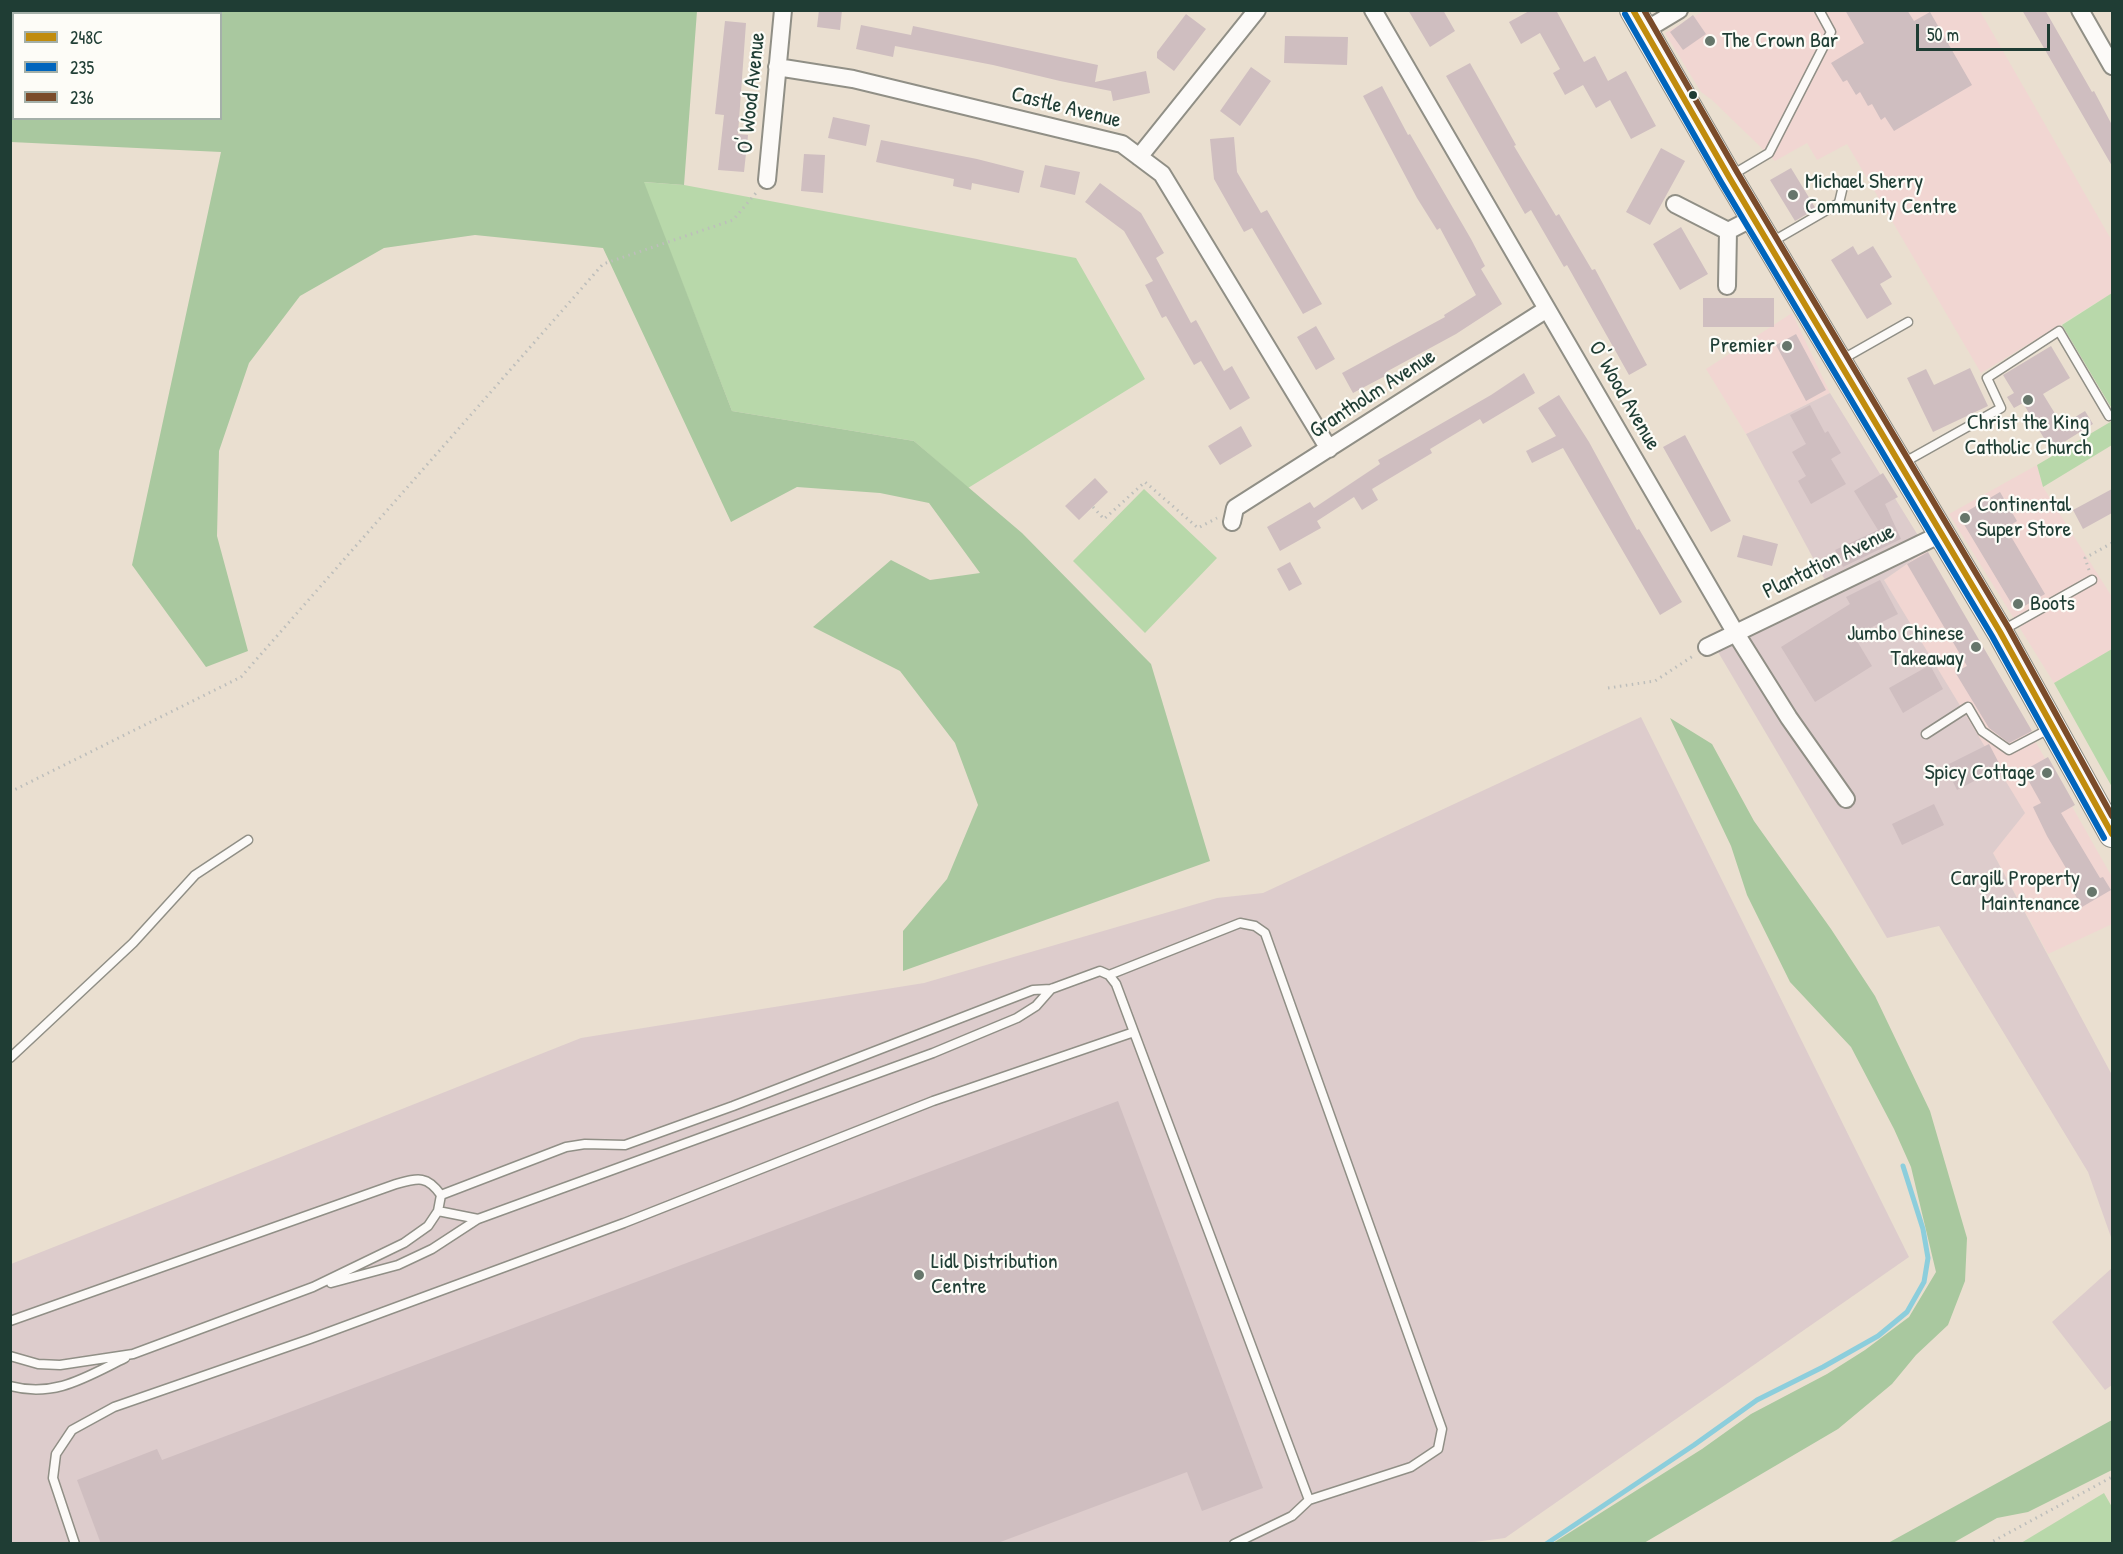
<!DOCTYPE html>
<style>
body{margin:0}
#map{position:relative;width:2123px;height:1554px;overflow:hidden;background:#eadfd0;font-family:"Patrick Hand",sans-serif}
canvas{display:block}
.frame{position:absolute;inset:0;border:12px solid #1f3d34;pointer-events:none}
.legend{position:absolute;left:12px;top:12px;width:210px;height:108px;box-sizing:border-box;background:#fdfcf7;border:2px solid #a4b0a9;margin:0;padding:8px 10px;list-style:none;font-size:18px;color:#1f3d34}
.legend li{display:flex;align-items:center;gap:12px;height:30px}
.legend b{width:30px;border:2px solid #a4b0a9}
.scale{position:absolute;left:1916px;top:24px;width:134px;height:27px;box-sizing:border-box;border:3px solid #1f3d34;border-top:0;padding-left:8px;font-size:18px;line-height:21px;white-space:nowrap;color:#1f3d34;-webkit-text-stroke:4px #fdfcf7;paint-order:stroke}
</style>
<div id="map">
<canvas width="2123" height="1554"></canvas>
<div class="frame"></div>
<ul class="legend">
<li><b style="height:8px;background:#c18c0d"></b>248C</li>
<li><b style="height:8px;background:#0065bd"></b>235</li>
<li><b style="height:8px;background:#7a4b2a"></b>236</li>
</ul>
<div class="scale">50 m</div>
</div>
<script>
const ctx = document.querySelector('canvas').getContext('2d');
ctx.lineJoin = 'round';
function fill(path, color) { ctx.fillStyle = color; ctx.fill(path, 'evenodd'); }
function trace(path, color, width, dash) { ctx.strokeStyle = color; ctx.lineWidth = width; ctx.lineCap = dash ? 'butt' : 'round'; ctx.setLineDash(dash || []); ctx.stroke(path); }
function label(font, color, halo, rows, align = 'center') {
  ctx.font = font + ' "Patrick Hand",sans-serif'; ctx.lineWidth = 4.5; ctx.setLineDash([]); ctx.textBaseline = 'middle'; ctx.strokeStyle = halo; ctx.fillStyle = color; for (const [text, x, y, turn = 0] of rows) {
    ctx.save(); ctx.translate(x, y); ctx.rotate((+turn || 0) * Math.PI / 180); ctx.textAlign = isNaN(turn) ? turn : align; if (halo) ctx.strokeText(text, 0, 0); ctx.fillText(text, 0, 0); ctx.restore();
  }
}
fill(new Path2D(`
 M 1704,11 L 1980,11 L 2112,241 L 2112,293 L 1981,373 L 1847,144 L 1817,160 L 1807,143 L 1775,161 L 1712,100 L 1701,92 L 1665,33 Z
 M 1792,313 L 1830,393 L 1746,434 L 1706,369 Z
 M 2037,465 L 2043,487 L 2112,597 L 2112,649 L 2054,683 L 1949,514 Z
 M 1927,550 L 2112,877 L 2112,924 L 2048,954 L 1993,853 L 1884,580 Z`), '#f1d6d2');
fill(new Path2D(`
 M 1830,393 L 1927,550 L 1884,580 L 2025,813 L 1993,853 L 2112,1075 L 2112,1240 L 2088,1172 L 1939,926 L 1887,938 L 1708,635 L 1826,582 L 1746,434 Z
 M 1641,717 L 1909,1257 L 1505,1538 L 1459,1544 L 11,1544 L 11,1264 L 581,1038 L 924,983 L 1217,898 L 1263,893 Z
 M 2112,1268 L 2112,1385 L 2105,1390 L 2052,1322 Z`), '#dcc');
fill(new Path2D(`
 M 643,182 L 684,185 L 1076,258 L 1145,379 L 968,488 L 914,441 L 732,411 Z
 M 2112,293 L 2112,409 L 2062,325 Z
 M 2112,421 L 2112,445 L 2043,487 L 2037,465 Z
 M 1144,489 L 1217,558 L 1145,633 L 1073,561 Z
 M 2112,649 L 2112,787 L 2054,683 Z
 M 2104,1493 L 2112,1507 L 2112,1543 L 2021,1543 Z`), '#b8d8aa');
fill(new Path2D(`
 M 11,10 L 697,11 L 684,185 L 644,182 L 732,411 L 914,441 L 1022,533 L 1151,664 L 1210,861 L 903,971 L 903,931 L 947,879 L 978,805 L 955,743 L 900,671 L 813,627 L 891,560 L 930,580 L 980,573 L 929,503 L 880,493 L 797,487 L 731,522 L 603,248 L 475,235 L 384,248 L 300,296 L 249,363 L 219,451 L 217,536 L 248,651 L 206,667 L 132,565 L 221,152 L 11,142 ZM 14,14 L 220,14 L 220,118 L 14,118 Z
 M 1670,718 L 1712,744 L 1754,821 L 1831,929 L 1875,996 L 1930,1111 L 1967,1238 L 1965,1281 L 1948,1325 L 1916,1355 L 1892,1384 L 1838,1429 L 1644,1543 L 1553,1543 L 1702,1449 L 1751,1414 L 1827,1374 L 1865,1350 L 1909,1317 L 1936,1272 L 1911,1167 L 1894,1129 L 1851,1047 L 1790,982 L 1747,895 L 1731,846 Z
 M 2112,1420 L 2112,1470 L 2028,1512 L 1997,1518 L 1953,1543 L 1888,1543 Z`), '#a9c89f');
trace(new Path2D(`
 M 1546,1544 L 1694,1445 L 1757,1400 L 1823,1367 L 1878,1336 L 1907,1312 L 1924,1282 L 1928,1258 L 1923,1229 L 1903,1166`), '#8ccedc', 5);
fill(new Path2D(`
 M 819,10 L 842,10 L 840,30 L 817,27 Z
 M 1408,10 L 1443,10 L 1455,31 L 1430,47 Z
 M 1531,10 L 1556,10 L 1584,62 L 1595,56 L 1608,81 L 1626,71 L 1656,126 L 1631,139 L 1610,100 L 1596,108 L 1583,85 L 1565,95 L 1553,73 L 1560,69 L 1540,33 L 1521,44 L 1509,22 Z
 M 1845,10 L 1907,10 L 1914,21 L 1930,12 L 1972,85 L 1894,131 L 1885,117 L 1881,120 L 1872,104 L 1868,106 L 1860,92 L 1856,95 L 1847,80 L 1843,82 L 1831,63 L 1864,43 Z
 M 2022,10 L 2045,10 L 2092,92 L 2094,91 L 2112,125 L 2112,166 Z
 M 1186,14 L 1206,29 L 1174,71 L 1157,58 L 1157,52 Z
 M 1693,15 L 1706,34 L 1683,50 L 1670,32 Z
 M 725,21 L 746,23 L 738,134 L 748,135 L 744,172 L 718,170 L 724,115 L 715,114 Z
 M 861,25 L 911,35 L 913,26 L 1098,65 L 1095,82 L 1146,71 L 1150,93 L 1113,101 L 1111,91 L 1060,81 L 993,65 L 895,46 L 893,57 L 856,49 Z
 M 1285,36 L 1348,37 L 1347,65 L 1284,63 Z
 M 1470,63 L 1516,145 L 1514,146 L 1556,216 L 1559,214 L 1592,270 L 1595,269 L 1647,365 L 1629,375 L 1567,265 L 1564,267 L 1531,210 L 1525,214 L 1446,76 Z
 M 1251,67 L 1271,81 L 1240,126 L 1220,111 Z
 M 1382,86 L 1408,135 L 1410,134 L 1471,239 L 1485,266 L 1481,269 L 1502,304 L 1456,334 L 1386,372 L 1387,375 L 1353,393 L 1342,373 L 1445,317 L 1444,315 L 1476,295 L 1440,228 L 1437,230 L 1417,198 L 1363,96 Z
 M 833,117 L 870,125 L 866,146 L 828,138 Z
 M 1234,137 L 1237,172 L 1261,213 L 1267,210 L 1322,304 L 1303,314 L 1252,228 L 1244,232 L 1214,179 L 1210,139 Z
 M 881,140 L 977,159 L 1024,171 L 1019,193 L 972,183 L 971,190 L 953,186 L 954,179 L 876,162 Z
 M 1661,148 L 1685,161 L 1650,225 L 1626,212 Z
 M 804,154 L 825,155 L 823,193 L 801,191 Z
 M 1045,165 L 1080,172 L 1075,195 L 1040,187 Z
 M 1791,168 L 1816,209 L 1795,221 L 1770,180 Z
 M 1100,183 L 1141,213 L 1164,253 L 1156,258 L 1191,323 L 1196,320 L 1224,371 L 1232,366 L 1250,398 L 1230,410 L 1201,361 L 1194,365 L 1166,316 L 1162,318 L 1145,285 L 1153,281 L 1124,231 L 1085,202 Z
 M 1681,227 L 1708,274 L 1680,290 L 1653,244 Z
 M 1853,246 L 1858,255 L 1873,246 L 1892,277 L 1880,284 L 1892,304 L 1867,319 L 1831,260 Z
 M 1703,298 L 1774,298 L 1774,327 L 1703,327 Z
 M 1316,326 L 1335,359 L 1316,370 L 1297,337 Z
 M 1796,334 L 1826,390 L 1806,401 L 1776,345 Z
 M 2051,346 L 2070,378 L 2043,394 L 2062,425 L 2085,411 L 2093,424 L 2051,450 L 2023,403 L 2014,408 L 2007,397 L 2014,393 L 2003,375 Z
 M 1970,368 L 1988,406 L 1933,432 L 1907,378 L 1926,369 L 1934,385 Z
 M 1524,373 L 1535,393 L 1483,424 L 1480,419 L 1430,449 L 1432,453 L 1372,489 L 1378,500 L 1362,510 L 1354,497 L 1317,521 L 1321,528 L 1280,551 L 1267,527 L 1310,502 L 1314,508 L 1380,464 L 1378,460 L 1491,395 Z
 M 1559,395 L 1589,442 L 1637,530 L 1639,529 L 1682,602 L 1660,615 L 1563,448 L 1532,463 L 1526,451 L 1556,436 L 1538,408 Z
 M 1810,405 L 1825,433 L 1828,431 L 1841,453 L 1831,459 L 1846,484 L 1811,504 L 1798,481 L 1806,476 L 1792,452 L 1806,444 L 1790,415 Z
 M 1241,426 L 1252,446 L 1220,465 L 1208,446 Z
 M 1685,435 L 1731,521 L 1711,532 L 1663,447 Z
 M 1883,473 L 1898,497 L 1885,504 L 1901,539 L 1843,567 L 1835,550 L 1878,530 L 1854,491 Z
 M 1095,478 L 1108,492 L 1079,520 L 1065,506 Z
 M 2112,489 L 2112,513 L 2083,529 L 2073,510 Z
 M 2000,492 L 2017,521 L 2006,528 L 2045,594 L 2016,611 L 1959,516 Z
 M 1743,535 L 1778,544 L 1772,566 L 1737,557 Z
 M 1928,552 L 2032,731 L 2009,743 L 1989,728 L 1955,672 L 1967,666 L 1907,564 Z
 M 1290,562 L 1302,584 L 1289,591 L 1277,569 Z
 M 1880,580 L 1898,614 L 1854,636 L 1872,666 L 1815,702 L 1781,647 L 1850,604 L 1846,597 Z
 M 1930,665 L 1943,689 L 1903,713 L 1889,688 Z
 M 1989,744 L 2001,767 L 1957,790 L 1945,766 Z
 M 2048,757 L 2075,805 L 2061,813 L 2100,878 L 2103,877 L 2111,890 L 2082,907 L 2074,893 L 2079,890 L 2047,836 L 2033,807 L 2041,803 L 2023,771 Z
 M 1934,804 L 1944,825 L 1902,845 L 1892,824 Z
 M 1118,1101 L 1263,1488 L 1202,1511 L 1187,1472 L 995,1544 L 101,1544 L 77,1480 L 157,1449 L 162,1460 Z`), '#cfbec0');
const service = new Path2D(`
 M 1732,175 L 1769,153 L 1831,32 L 1819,10
 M 1770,243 L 1839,203 L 1844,182
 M 1841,360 L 1908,322
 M 1903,463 L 2001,408 L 1987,378 L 2059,331 L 2109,416
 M 2003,630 L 2092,580
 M 1926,734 L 1968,707 L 1982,731 L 2009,750 L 2051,728
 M 1109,975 L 1240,923 L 1255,926 L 1265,933 L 1442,1429 L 1438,1449 L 1411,1467 L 1309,1500 L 1292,1516 L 1234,1544
 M 10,1058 L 133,943 L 195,875 L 248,840
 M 441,1195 L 566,1147 L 585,1144 L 625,1145 L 733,1106 L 1033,990 L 1051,989 L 1100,971 L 1109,975 L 1116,984 L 1309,1500
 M 438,1211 L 478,1219
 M 331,1283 L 398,1265 L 432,1249 L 478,1219 L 933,1053 L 1017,1018 L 1036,1006 L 1051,989
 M 10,1321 L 396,1184 C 418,1178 427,1175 441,1195 L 438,1211 L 428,1226 L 404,1243 L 313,1287 L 133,1354 L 60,1365 L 38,1364 L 10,1356
 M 10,1386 C 55,1398 86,1377 125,1358
 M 75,1544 L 53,1478 L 56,1454 L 72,1430 L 114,1407 L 310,1339 L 624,1223 L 933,1101 L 1134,1032`);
const minor = new Path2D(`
 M 1373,10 L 1735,632 L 1789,718 L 1846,799
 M 2080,10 L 2112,66
 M 1644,31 L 1679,10
 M 777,67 L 853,79 L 1122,144 L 1162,174 L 1329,449
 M 1139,157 L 1257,10
 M 767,180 L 783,10
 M 1675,204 L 1728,231
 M 1727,286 L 1728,231 L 1753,218
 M 1232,522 L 1235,508 L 1547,309
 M 1707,647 L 1941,534`);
const primary = new Path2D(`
 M 1633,10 L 1729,177 L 2000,632 L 2112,834`);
trace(service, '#908f86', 11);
trace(minor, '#908f86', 20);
trace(primary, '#908f86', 28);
trace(new Path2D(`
 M 1093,507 L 1104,519 L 1145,482 L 1198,528 L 1217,518
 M 2089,570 L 2085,558 L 2112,543
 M 1608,688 L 1655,681 L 1693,656
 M 10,792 L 241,677 L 603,264 L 733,220 L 756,193
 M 1988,1544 L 2112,1477`), '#bdbebb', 3, [1.5, 4.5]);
trace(service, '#fcfaf8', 8);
trace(minor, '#fcfaf8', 16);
trace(primary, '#fcfaf8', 26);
trace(new Path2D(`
 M 1633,10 L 1729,177 L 2000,632 L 2112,834`), '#c18c0d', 6);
trace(new Path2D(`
 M 1625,14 L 1721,182 L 1992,636 L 2104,838`), '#0065bd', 6);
trace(new Path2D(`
 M 1644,10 L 1737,172 L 2008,627 L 2112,816`), '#7a4b2a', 6);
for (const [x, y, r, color] of [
 [1710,41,6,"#66766b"],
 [1693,95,5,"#1f3d34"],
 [1793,195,6,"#66766b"],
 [1787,346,6,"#66766b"],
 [2028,400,6,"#66766b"],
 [1965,518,6,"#66766b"],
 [2018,604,6,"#66766b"],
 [1976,647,6,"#66766b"],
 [2047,773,6,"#66766b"],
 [2092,892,6,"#66766b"],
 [919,1275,6,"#66766b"]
]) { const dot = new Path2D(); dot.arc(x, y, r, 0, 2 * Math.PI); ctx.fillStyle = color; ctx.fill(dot); trace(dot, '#fdfcf7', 2); }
label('22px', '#1f3d34', '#fdfcf7', [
 ["The Crown Bar",1722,41],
 ["Michael Sherry",1805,182],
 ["Community Centre",1805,207],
 ["Premier",1775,346,"right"],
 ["Christ the King",2028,423,"center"],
 ["Catholic Church",2028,448,"center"],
 ["Continental",1977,505],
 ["Super Store",1977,530],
 ["Boots",2030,604],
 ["Jumbo Chinese",1964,634,"right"],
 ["Takeaway",1964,659,"right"],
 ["Spicy Cottage",2035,773,"right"],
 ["Cargill Property",2080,879,"right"],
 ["Maintenance",2080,904,"right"],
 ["Lidl Distribution",931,1262],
 ["Centre",931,1287]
], 'left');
label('22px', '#1f3d34', '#fdfcf7', [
 ["O' Wood Avenue",752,93,-84],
 ["Castle Avenue",1066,108,14],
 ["Grantholm Avenue",1373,394,-33],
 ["O' Wood Avenue",1624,396,60],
 ["Plantation Avenue",1829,562,-26]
]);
</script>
